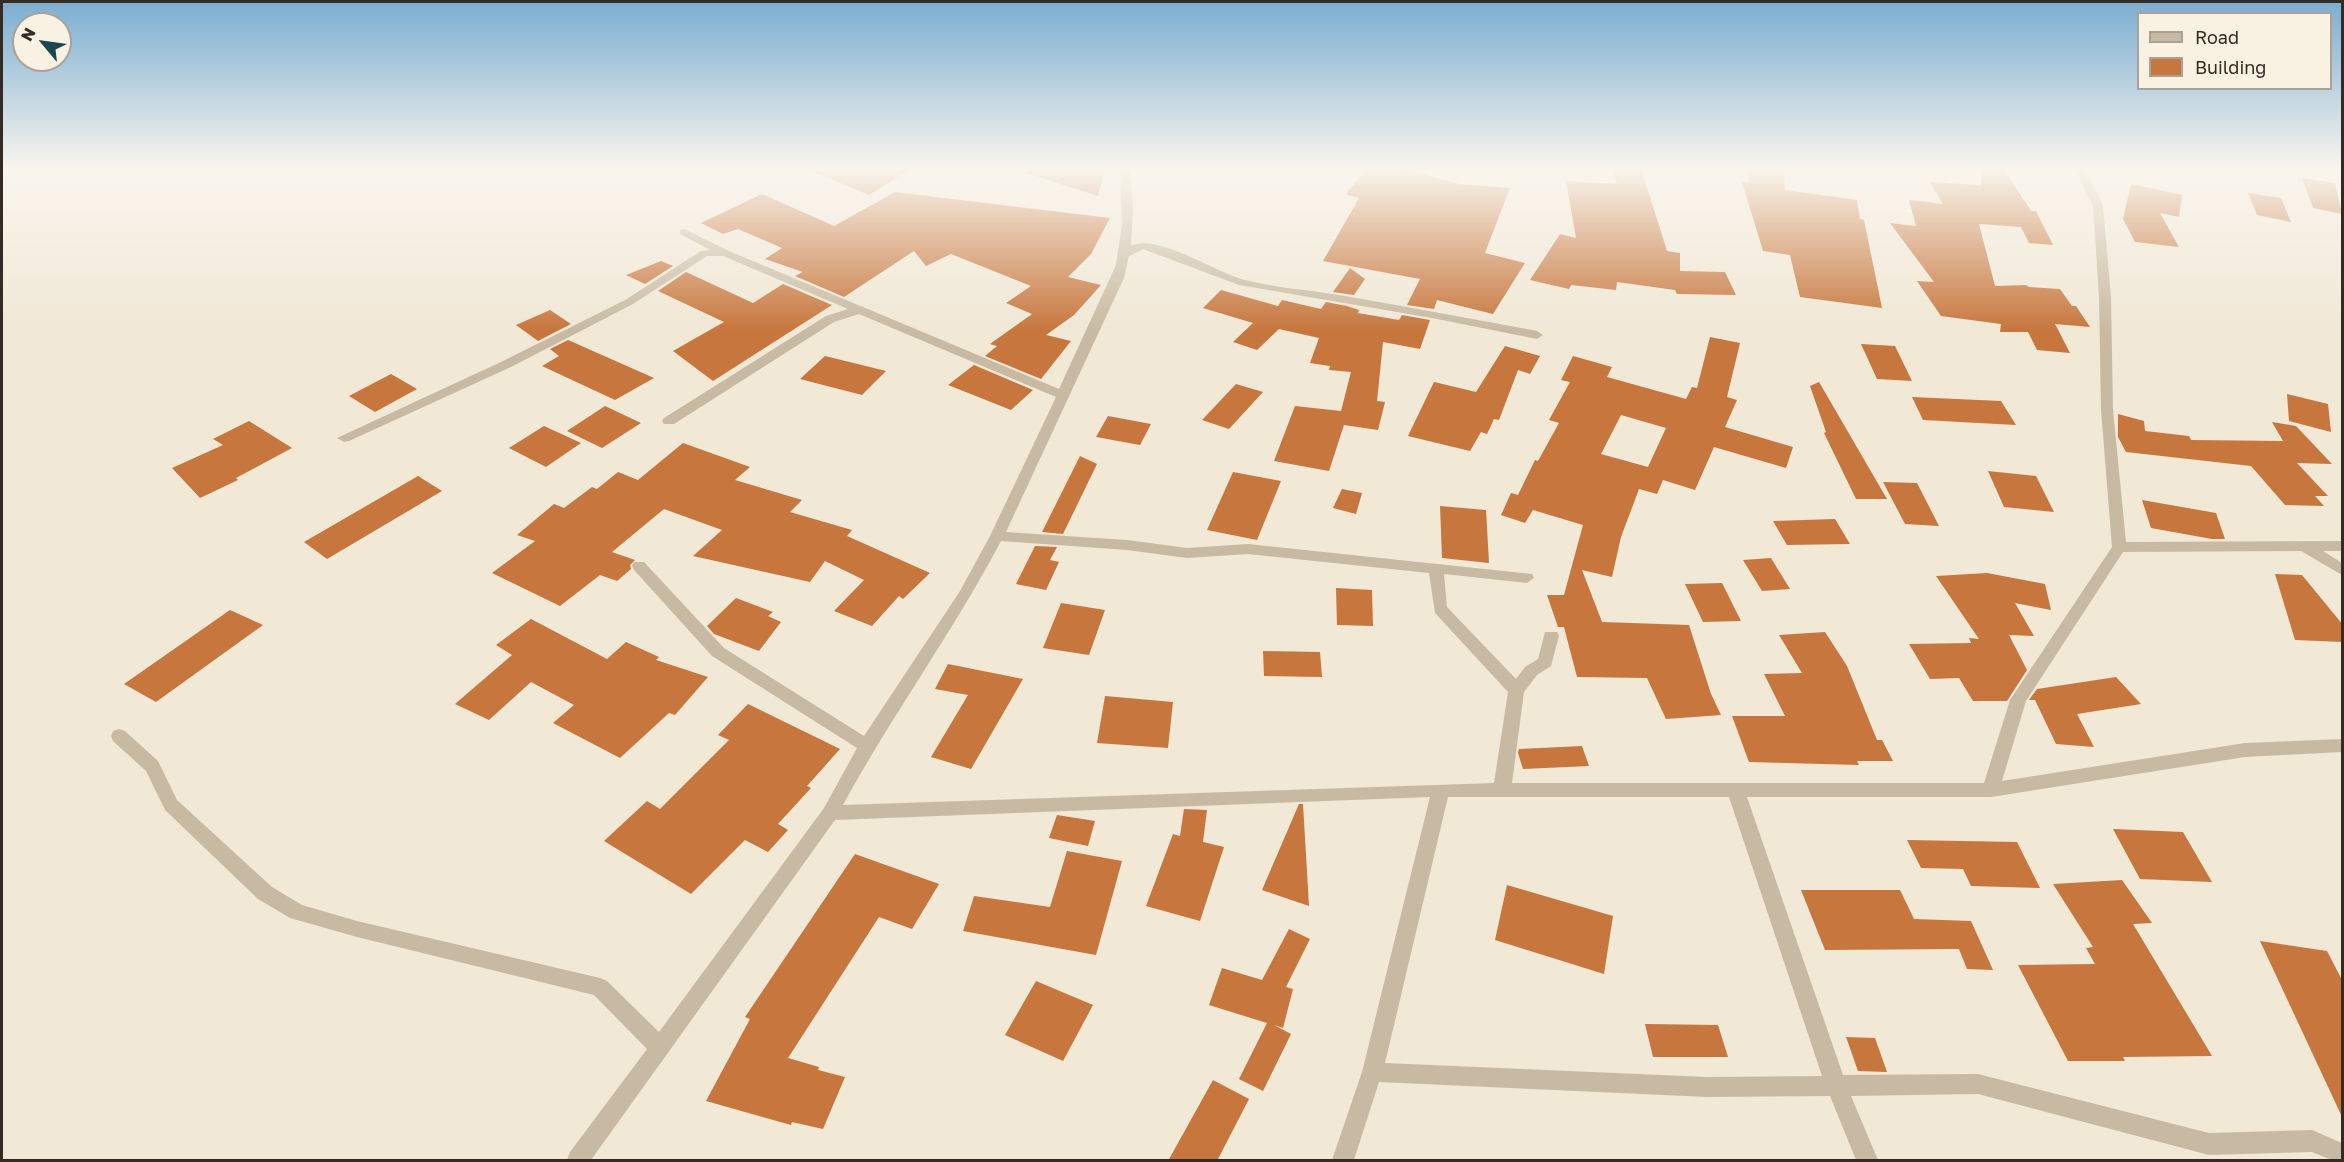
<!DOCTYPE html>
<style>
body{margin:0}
#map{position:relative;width:2344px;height:1162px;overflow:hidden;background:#f1e8d6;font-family:"Golos Text",sans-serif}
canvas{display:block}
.frame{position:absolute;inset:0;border:3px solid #332b24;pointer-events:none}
.legend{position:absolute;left:2137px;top:12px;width:195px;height:78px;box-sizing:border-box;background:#f9f2e2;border:2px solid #aaa296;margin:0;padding:8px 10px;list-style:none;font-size:18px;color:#332b24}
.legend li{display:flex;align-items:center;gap:12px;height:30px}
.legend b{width:30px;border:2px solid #aaa296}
.north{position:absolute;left:12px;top:12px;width:60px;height:60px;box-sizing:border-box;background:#f9f2e2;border:2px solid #aaa296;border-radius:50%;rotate:299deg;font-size:16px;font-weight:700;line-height:24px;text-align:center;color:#332b24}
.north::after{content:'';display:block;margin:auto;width:21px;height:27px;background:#1a4754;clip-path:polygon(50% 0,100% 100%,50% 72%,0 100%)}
</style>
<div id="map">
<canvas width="2344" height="1162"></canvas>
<div class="frame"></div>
<ul class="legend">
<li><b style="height:8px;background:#c8baa2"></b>Road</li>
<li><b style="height:16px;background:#c7763d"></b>Building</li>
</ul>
<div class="north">N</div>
</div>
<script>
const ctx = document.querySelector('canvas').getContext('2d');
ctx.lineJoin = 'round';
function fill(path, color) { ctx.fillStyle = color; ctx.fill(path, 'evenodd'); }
fill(new Path2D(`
 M 804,168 L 912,168 L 869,195 Z
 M 1027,168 L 1105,168 L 1098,196 L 1026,173 Z
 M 1368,168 L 1400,168 L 1459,184 L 1510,188 L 1485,253 L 1525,263 L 1493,314 L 1437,300 L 1434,309 L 1407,305 L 1420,279 L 1323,261 L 1359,198 L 1347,195 L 1348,191 Z
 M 1612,168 L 1641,168 L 1667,251 L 1680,253 L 1680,271 L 1725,272 L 1736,295 L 1677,294 L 1675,290 L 1617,282 L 1616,290 L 1571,285 L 1569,289 L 1530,280 L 1560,234 L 1576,238 L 1566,181 L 1617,184 Z
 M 1748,168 L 1784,168 L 1785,190 L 1857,200 L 1860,219 L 1864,220 L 1882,308 L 1800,297 L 1790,255 L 1763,251 L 1742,182 L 1749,182 Z
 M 1982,168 L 2003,168 L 2031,211 L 2036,211 L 2053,245 L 2029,243 L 2021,227 L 1979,224 L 1995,286 L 2026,285 L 2029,287 L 2060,289 L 2072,306 L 2076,306 L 2090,327 L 2055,324 L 2070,353 L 2037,350 L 2028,332 L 2000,332 L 2001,324 L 1941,316 L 1917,281 L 1934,282 L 1890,223 L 1916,226 L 1909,200 L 1943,204 L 1930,182 L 1981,185 Z
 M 2302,178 L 2335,183 L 2342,214 L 2313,208 Z
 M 2131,184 L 2182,195 L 2179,217 L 2160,213 L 2179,247 L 2135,242 L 2123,219 Z
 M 895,192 L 1110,218 L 1091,254 L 1068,277 L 1101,285 L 1074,315 L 1046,335 L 1071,341 L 1041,379 L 985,356 L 997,346 L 990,344 L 1032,314 L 1006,303 L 1031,286 L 951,254 L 926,266 L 914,251 L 844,297 L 795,276 L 803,272 L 765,259 L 782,248 L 738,229 L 723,234 L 701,223 L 762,194 L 834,226 Z
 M 2248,193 L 2281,198 L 2291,222 L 2257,215 Z
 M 661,261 L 673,266 L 645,284 L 626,275 Z
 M 1350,268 L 1365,279 L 1354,295 L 1333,292 Z
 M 686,272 L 753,303 L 783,284 L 832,305 L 713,381 L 673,351 L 724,322 L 658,291 Z
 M 1221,290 L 1278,306 L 1282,300 L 1321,309 L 1326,302 L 1347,306 L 1359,310 L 1358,313 L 1399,320 L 1402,315 L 1430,320 L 1420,349 L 1383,342 L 1377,401 L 1385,402 L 1378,430 L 1344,425 L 1329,471 L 1274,461 L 1295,406 L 1341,411 L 1351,372 L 1329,370 L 1330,366 L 1310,363 L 1319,338 L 1279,329 L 1257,350 L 1233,342 L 1253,323 L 1203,308 Z
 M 550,310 L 571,324 L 538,341 L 516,325 Z
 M 1710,337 L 1740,343 L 1727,397 L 1737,400 L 1725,427 L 1793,447 L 1786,468 L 1714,447 L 1695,490 L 1663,480 L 1657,494 L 1639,489 L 1621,537 L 1612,577 L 1582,570 L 1602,622 L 1689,625 L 1711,694 L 1721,715 L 1666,719 L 1647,678 L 1577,677 L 1564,627 L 1558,627 L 1547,595 L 1564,595 L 1583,525 L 1533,510 L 1525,523 L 1501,515 L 1511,493 L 1518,495 L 1535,460 L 1538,461 L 1559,423 L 1549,420 L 1570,382 L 1561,380 L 1573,356 L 1612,367 L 1607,377 L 1686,399 L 1692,387 L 1697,388 ZM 1621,415 L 1666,428 L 1648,467 L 1601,454 Z
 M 568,340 L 654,378 L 615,400 L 542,366 L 559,356 L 550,349 Z
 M 1861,344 L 1895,346 L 1912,381 L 1877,379 Z
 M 1505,346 L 1540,356 L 1530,374 L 1518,370 L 1499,420 L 1494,419 L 1487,434 L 1481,432 L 1470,451 L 1408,436 L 1434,382 L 1476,392 Z
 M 825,356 L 886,371 L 862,395 L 800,379 Z
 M 974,365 L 1033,390 L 1011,410 L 948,385 Z
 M 391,374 L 417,389 L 375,412 L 349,396 Z
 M 1819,382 L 1887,499 L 1856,499 L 1824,433 L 1826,432 L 1810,386 Z
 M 1236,384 L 1263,392 L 1229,429 L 1202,420 Z
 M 2287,394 L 2328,404 L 2331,432 L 2289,421 Z
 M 1912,397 L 2001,401 L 2016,425 L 1923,420 Z
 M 605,406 L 641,423 L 602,448 L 567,431 Z
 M 2118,414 L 2144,421 L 2145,431 L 2189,436 L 2191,440 L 2283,441 L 2272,422 L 2296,426 L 2332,464 L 2297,463 L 2328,496 L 2315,496 L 2324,506 L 2285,505 L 2251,466 L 2126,452 L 2118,437 Z
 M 1108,416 L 1151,424 L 1140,445 L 1096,437 Z
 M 249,421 L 292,448 L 236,478 L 238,480 L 200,498 L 172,468 L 223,445 L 213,439 Z
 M 544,426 L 581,443 L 546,467 L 509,448 Z
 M 683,443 L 750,467 L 735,480 L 802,500 L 790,512 L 852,530 L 847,536 L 930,573 L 903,599 L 899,596 L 872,626 L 834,611 L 864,580 L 825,561 L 810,582 L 693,556 L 722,530 L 664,509 L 612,552 L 635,560 L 630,565 L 631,569 L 617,581 L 600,575 L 560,606 L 492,573 L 535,541 L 517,535 L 554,504 L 564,508 L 592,487 L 597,489 L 618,472 L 638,480 Z
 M 1080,456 L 1097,464 L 1063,534 L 1042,532 Z
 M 1988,471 L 2036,476 L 2054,512 L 2004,507 Z
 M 1233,472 L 1281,481 L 1257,540 L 1207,530 Z
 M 418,476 L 442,491 L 327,559 L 304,542 Z
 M 1883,482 L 1917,483 L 1939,526 L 1905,524 Z
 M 1342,489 L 1362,493 L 1356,514 L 1333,508 Z
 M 2142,500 L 2216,513 L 2225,539 L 2212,539 L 2151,528 Z
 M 1440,506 L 1486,510 L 1489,563 L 1442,558 Z
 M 1835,519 L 1850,544 L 1787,545 L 1773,521 Z
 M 1035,546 L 1057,547 L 1050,560 L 1059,562 L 1046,590 L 1016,584 Z
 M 1771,558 L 1790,589 L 1762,591 L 1743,560 Z
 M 1987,573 L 2045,584 L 2051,610 L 2015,603 L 2034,636 L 2009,635 L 2027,670 L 2007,701 L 1973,701 L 1959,678 L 1930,679 L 1909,644 L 1971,643 L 1969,638 L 1979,639 L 1936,576 Z
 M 2275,574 L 2302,575 L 2343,625 L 2343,642 L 2295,640 Z
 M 1722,583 L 1741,621 L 1703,622 L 1685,584 Z
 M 1336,588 L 1372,590 L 1373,626 L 1337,625 Z
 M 736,598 L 773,612 L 768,616 L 781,622 L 759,651 L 714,634 L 707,626 Z
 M 1061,603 L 1105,610 L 1089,655 L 1043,648 Z
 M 230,610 L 263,625 L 156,702 L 124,684 Z
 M 531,619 L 607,659 L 626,642 L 659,657 L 656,660 L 708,677 L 675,715 L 669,713 L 620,758 L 553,723 L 574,705 L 531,682 L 489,720 L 455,704 L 512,655 L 496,645 Z
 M 1825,632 L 1847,666 L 1877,740 L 1882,740 L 1893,761 L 1857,761 L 1859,765 L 1749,762 L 1732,716 L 1785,716 L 1764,674 L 1802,673 L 1779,635 Z
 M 1263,651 L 1320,652 L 1322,677 L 1264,676 Z
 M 948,664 L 1023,679 L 971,769 L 931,757 L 968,695 L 935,689 Z
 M 2116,677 L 2141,704 L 2077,714 L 2094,747 L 2056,744 L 2035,700 L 2029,700 L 2037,689 Z
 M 1105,696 L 1173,702 L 1168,748 L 1097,743 Z
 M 748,704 L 840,749 L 807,786 L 811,788 L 778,824 L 788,830 L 768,852 L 745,840 L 691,894 L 604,841 L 647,801 L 660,809 L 729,740 L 718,735 Z
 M 1582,746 L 1589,766 L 1523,769 L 1518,753 L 1519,749 Z
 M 1299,804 L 1303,804 L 1309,906 L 1262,890 Z
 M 1184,809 L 1207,810 L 1203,842 L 1224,847 L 1200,921 L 1146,906 L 1173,834 L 1180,836 Z
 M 1057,815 L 1095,821 L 1088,846 L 1049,838 Z
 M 2113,829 L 2183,832 L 2212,882 L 2140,879 Z
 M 1907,840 L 2017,842 L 2040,888 L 1971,886 L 1963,869 L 1921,868 Z
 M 1067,851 L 1122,861 L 1096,955 L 963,931 L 974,896 L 1050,907 Z
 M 855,854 L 939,884 L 912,929 L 879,917 L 788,1058 L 819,1067 L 818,1070 L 845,1077 L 823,1129 L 792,1122 L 791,1125 L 706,1101 L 750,1019 L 745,1017 Z
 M 2122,880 L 2152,923 L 2133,924 L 2212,1056 L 2123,1057 L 2125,1061 L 2068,1061 L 2018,965 L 2095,964 L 2086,948 L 2093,947 L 2053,884 Z
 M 1507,885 L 1613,916 L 1604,974 L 1495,940 Z
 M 1801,890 L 1900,890 L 1914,919 L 1971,921 L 1993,970 L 1967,969 L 1959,949 L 1825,950 Z
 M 1289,929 L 1310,939 L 1286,987 L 1293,989 L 1283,1028 L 1274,1025 L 1291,1034 L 1263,1091 L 1239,1079 L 1267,1023 L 1209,1005 L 1222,968 L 1262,980 Z
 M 2260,941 L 2327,951 L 2343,982 L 2343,1119 Z
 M 1036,981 L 1093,1005 L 1063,1061 L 1005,1035 Z
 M 1645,1024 L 1718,1025 L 1728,1057 L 1653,1057 Z
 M 1846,1037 L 1875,1038 L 1887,1072 L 1858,1071 Z
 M 1213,1080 L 1249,1099 L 1217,1161 L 1168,1161 Z`), '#c7763d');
fill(new Path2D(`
 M 1120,168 L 1130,168 L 1133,210 L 1131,246 C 1156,233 1214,271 1241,279 C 1274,288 1311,290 1345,296 C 1409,307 1473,319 1537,331 L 1543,335 L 1537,339 L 1432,318 L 1239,285 L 1143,249 L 1129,256 L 1124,278 L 1006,532 L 1127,540 L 1187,548 L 1248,544 L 1532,574 L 1534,578 L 1527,583 L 1444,574 L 1447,607 L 1516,679 L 1525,667 L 1538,659 L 1545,632 L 1557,632 L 1559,636 L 1551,666 L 1537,675 L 1524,692 L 1512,783 L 1984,783 L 2010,700 L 2112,547 L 2101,410 L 2099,297 L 2093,206 L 2074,168 L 2084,168 L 2103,206 L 2111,297 L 2113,410 L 2126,542 L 2342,541 L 2342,551 L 2323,551 L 2342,563 L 2342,575 L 2301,551 L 2123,552 L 2026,701 L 2002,781 L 2245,743 L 2342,739 L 2342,752 L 2245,757 L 1991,797 L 1747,797 L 1843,1075 L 1978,1074 L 2209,1133 L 2312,1130 L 2342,1143 L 2342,1160 L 2332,1160 L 2312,1152 L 2209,1155 L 1978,1094 L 1851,1096 L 1878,1160 L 1856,1160 L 1830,1096 L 1707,1097 L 1379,1082 L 1354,1160 L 1332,1160 L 1362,1072 L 1430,797 L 835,820 L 591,1160 L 567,1160 L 570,1152 L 647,1049 L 594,995 L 357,937 L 290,918 L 258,899 L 165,810 L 146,771 L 113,741 L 111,736 L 113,731 L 119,729 L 125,731 L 158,761 L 177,800 L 272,887 L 302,905 L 357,921 L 600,978 L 607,981 L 659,1032 L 824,808 L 857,748 L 712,656 L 634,570 L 632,566 L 634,562 L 644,562 L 724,648 L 864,736 L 960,591 L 990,536 L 1056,397 L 859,314 L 834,322 L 674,424 L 664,424 L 662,421 L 664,418 L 826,316 L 848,309 L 723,256 L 707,256 L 633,304 L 511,367 L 349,441 L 344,442 L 337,438 L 503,361 L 625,300 L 701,251 L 710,250 L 680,234 L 680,230 L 684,229 L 729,251 L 1059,389 L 1116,265 L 1122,224 ZM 1001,541 L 1127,550 L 1187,558 L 1248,554 L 1429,573 L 1435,613 L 1508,692 L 1494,783 L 843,805 C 892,715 953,632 1001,541 ZM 1448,797 L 1729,797 L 1822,1076 L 1707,1077 L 1385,1063 Z`), '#c8baa2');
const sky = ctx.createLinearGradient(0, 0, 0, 331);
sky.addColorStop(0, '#7aadd1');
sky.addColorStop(0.51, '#f9f5ed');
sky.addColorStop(1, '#f9f5ed00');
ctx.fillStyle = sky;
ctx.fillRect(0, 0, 2344, 331);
</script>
